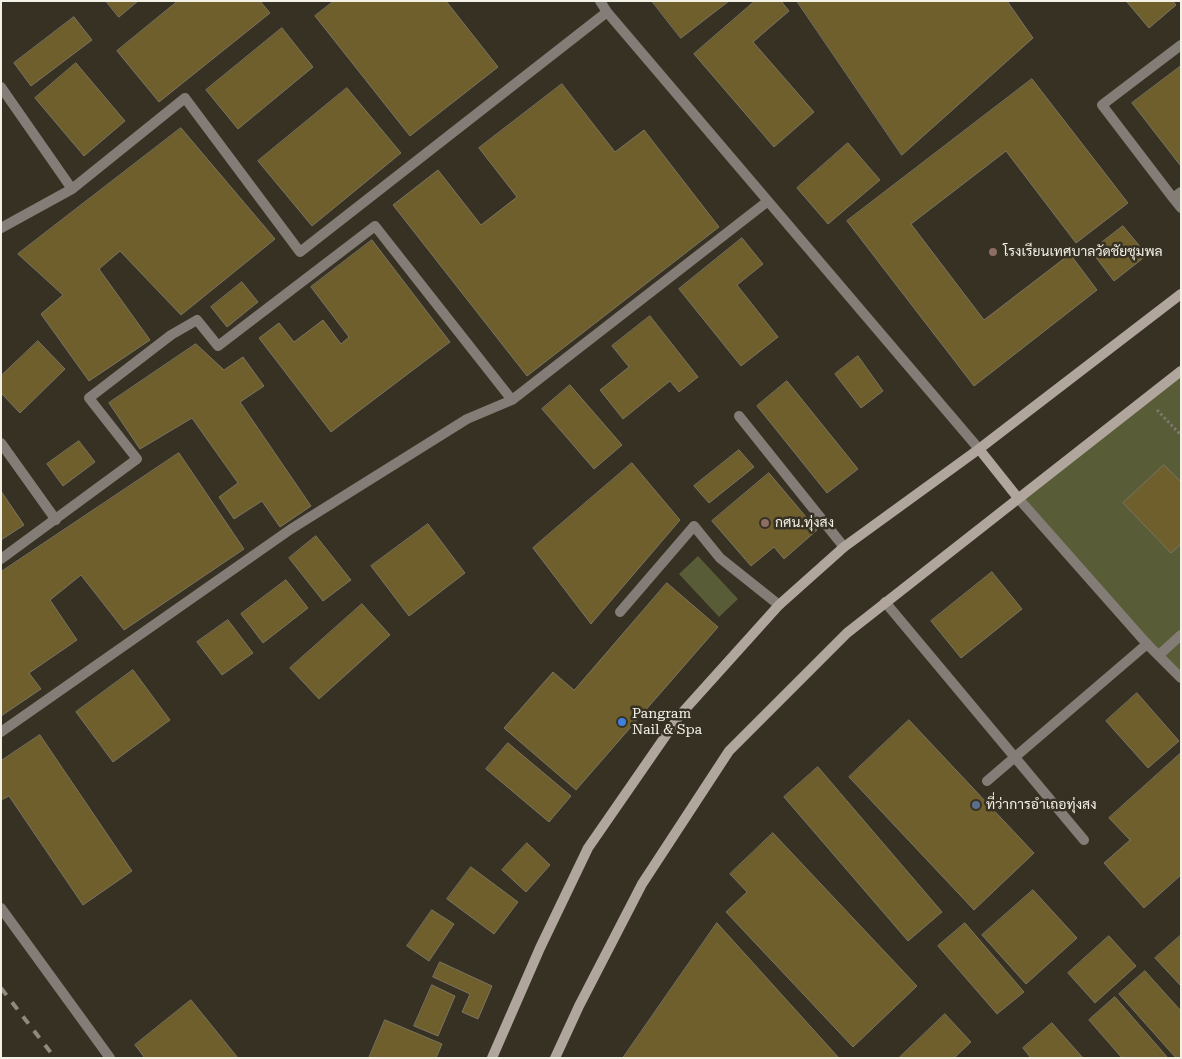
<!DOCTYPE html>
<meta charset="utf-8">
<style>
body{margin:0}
#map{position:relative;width:1182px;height:1059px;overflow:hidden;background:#363123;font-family:"Roboto Serif",serif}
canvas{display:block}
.frame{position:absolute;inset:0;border:2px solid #f3f0e6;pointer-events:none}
</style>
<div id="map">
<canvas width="1182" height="1059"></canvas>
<div class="frame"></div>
</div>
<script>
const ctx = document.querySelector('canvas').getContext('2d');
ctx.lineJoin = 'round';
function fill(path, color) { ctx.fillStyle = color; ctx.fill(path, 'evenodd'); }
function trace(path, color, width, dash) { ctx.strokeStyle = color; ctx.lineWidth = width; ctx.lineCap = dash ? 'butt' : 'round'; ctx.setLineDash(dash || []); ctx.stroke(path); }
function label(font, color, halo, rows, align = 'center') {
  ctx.font = font + ' "Roboto Serif",Sarabun,serif'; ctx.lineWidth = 5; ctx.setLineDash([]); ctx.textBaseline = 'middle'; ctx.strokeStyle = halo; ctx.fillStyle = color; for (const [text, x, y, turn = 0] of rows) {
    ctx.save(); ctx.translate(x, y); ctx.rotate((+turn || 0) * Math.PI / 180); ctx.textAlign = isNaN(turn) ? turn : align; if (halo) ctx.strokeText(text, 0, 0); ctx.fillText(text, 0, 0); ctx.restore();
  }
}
fill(new Path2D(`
 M 1181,371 L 1181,678 L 1018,498 Z
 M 698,556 L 738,599 L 719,617 L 679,574 Z`), '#585c37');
const building = new Path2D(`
 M 106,1 L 138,1 L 119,17 Z
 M 178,1 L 260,1 L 270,13 L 159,102 L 117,51 Z
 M 334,1 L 446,1 L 498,67 L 410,136 L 315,16 Z
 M 652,1 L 729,1 L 681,38 Z
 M 755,1 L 781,1 L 789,11 L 753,42 L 814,112 L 774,147 L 694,54 Z
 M 797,1 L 1007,1 L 1033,38 L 902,155 Z
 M 1129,1 L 1173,1 L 1176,5 L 1149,28 L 1127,2 Z
 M 74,17 L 92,40 L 31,86 L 14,63 Z
 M 282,28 L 313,67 L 238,129 L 206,90 Z
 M 76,63 L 125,121 L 84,156 L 35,98 Z
 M 1181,66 L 1181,164 L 1180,165 L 1132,103 Z
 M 1032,79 L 1128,203 L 1076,243 L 1006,151 L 911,224 L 984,320 L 1070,254 L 1097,290 L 974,386 L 847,221 Z
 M 562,84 L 615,152 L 644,130 L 719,227 L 527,376 L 393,205 L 438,170 L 481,225 L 517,197 L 479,148 Z
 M 347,88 L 401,153 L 312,226 L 258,161 Z
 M 181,128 L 275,239 L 181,315 L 120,251 L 99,269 L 150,340 L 89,381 L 41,314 L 63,295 L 18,254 Z
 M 848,143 L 880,180 L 828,224 L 797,188 Z
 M 1123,226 L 1147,255 L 1114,281 L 1091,251 Z
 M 742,238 L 763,264 L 737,285 L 778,337 L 741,366 L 679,289 Z
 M 372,240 L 450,342 L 331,432 L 259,338 L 279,323 L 294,342 L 323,320 L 341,344 L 349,337 L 311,287 Z
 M 242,282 L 258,302 L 227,327 L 211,307 Z
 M 650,316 L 698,377 L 679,392 L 670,381 L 623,419 L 600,390 L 629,367 L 612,346 Z
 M 38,341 L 65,369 L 20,413 L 1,393 L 1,376 Z
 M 196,344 L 224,370 L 243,357 L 264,386 L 240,402 L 311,506 L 280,527 L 262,501 L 234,519 L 219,497 L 238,483 L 192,418 L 140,449 L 109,403 Z
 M 858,356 L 883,391 L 861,408 L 835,374 Z
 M 787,381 L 858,469 L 827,493 L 757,406 Z
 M 570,385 L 622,445 L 594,469 L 542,409 Z
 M 79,441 L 95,462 L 63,486 L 47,464 Z
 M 739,450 L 754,467 L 709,503 L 694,486 Z
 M 179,453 L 244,549 L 124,630 L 81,575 L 50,600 L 77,640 L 29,673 L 41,689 L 1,716 L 1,572 Z
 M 632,463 L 680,520 L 591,624 L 533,548 Z
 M 1164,465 L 1181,482 L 1181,544 L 1171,553 L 1123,503 Z
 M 769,473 L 817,530 L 784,559 L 774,547 L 751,566 L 712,521 Z
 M 1,491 L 24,525 L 1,540 Z
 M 428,524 L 465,573 L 409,616 L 371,566 Z
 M 316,536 L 351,580 L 323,601 L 289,558 Z
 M 992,572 L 1022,609 L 961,658 L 931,621 Z
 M 286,580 L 308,608 L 263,643 L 241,614 Z
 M 667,583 L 718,627 L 576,790 L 504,728 L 553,672 L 574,690 Z
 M 362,604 L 390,635 L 319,699 L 290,668 Z
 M 228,620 L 253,653 L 222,675 L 197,642 Z
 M 133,670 L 170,720 L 113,762 L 76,712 Z
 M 1137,693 L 1179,741 L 1148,768 L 1106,721 Z
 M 909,720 L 1034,853 L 974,910 L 849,777 Z
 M 40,735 L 132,871 L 83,905 L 9,796 L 1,800 L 1,761 Z
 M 508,743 L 571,796 L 549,822 L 486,769 Z
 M 1181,753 L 1181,875 L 1144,908 L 1104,863 L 1130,840 L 1109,818 Z
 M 818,767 L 942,912 L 908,941 L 784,797 Z
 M 773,833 L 917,986 L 853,1047 L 726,912 L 747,892 L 730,874 Z
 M 527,843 L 550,865 L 526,892 L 502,870 Z
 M 471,867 L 518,902 L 494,934 L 447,899 Z
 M 1033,890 L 1077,938 L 1026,984 L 982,935 Z
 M 432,910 L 454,924 L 429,961 L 407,946 Z
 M 717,923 L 839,1058 L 623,1058 Z
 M 965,923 L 1024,992 L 997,1014 L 938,946 Z
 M 1109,936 L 1136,966 L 1095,1003 L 1068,973 Z
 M 1180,936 L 1181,937 L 1181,986 L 1155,958 Z
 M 440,962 L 492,986 L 478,1019 L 462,1012 L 470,994 L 433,977 Z
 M 1145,971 L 1181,1011 L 1181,1058 L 1176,1058 L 1119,994 Z
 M 432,985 L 455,996 L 438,1036 L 414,1026 Z
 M 1115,997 L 1168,1058 L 1122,1058 L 1089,1020 Z
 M 191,1000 L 238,1058 L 145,1058 L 135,1045 Z
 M 945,1014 L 971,1042 L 954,1058 L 899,1058 Z
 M 385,1020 L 442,1044 L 436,1058 L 369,1058 Z
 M 1052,1023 L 1083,1058 L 1031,1058 L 1023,1048 Z`);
fill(building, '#6f5f2c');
trace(building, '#7a7463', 1);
trace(new Path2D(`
 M 1157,410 L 1181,435`), '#7d796d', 3, [2.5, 2.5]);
trace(new Path2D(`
 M 1181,192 L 1173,198 L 1181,208
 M 1173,198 L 1102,105 L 1181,45
 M 739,416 L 844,547
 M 885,602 L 1084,840
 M 987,781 L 1147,644`), '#837c77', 10);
trace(new Path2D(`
 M 600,1 L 607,12 L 979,449
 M 1,87 L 72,189
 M 1,228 L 72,189 L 185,98 L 300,252 L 607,12
 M 1,443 L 56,520
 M 1,559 L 137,459 L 89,398 L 171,335 L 197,320 L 218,346 L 375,226 L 512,400
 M 620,612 L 694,526 L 720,558 L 779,605
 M 1159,655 L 1181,635
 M 1,732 L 291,529 L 467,419 L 512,400 L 768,201
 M 1,908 L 110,1058`), '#837c77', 10);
trace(new Path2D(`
 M 1018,498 L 1147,644 L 1181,678`), '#837c77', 10);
trace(new Path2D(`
 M 979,449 L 1018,498
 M 492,1058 L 540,948 L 588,848 L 680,715 L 779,605 L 844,547 L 979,449 L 1181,294
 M 555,1058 L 579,1006 L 642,884 L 729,751 L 847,633 L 1181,371`), '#b0a69d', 10);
trace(new Path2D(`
 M 1,988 L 55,1058`), '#8e8a7e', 4, [9, 9]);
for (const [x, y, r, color] of [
 [993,252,5,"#8d6e63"],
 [765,523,5,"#8d6e63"],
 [622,722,5,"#3f7fe0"],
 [976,805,5,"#5c6f8a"]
]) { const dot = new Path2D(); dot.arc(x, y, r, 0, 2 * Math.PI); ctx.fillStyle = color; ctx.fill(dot); trace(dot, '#363123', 2); }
label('14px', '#f3f0e6', '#363123', [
 ["โรงเรียนเทศบาลวัดชัยชุมพล",1003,252],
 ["กศน.ทุ่งสง",775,523],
 ["Pangram",632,714],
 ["Nail & Spa",632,730],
 ["ที่ว่าการอำเถอทุ่งสง",986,805]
], 'left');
</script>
